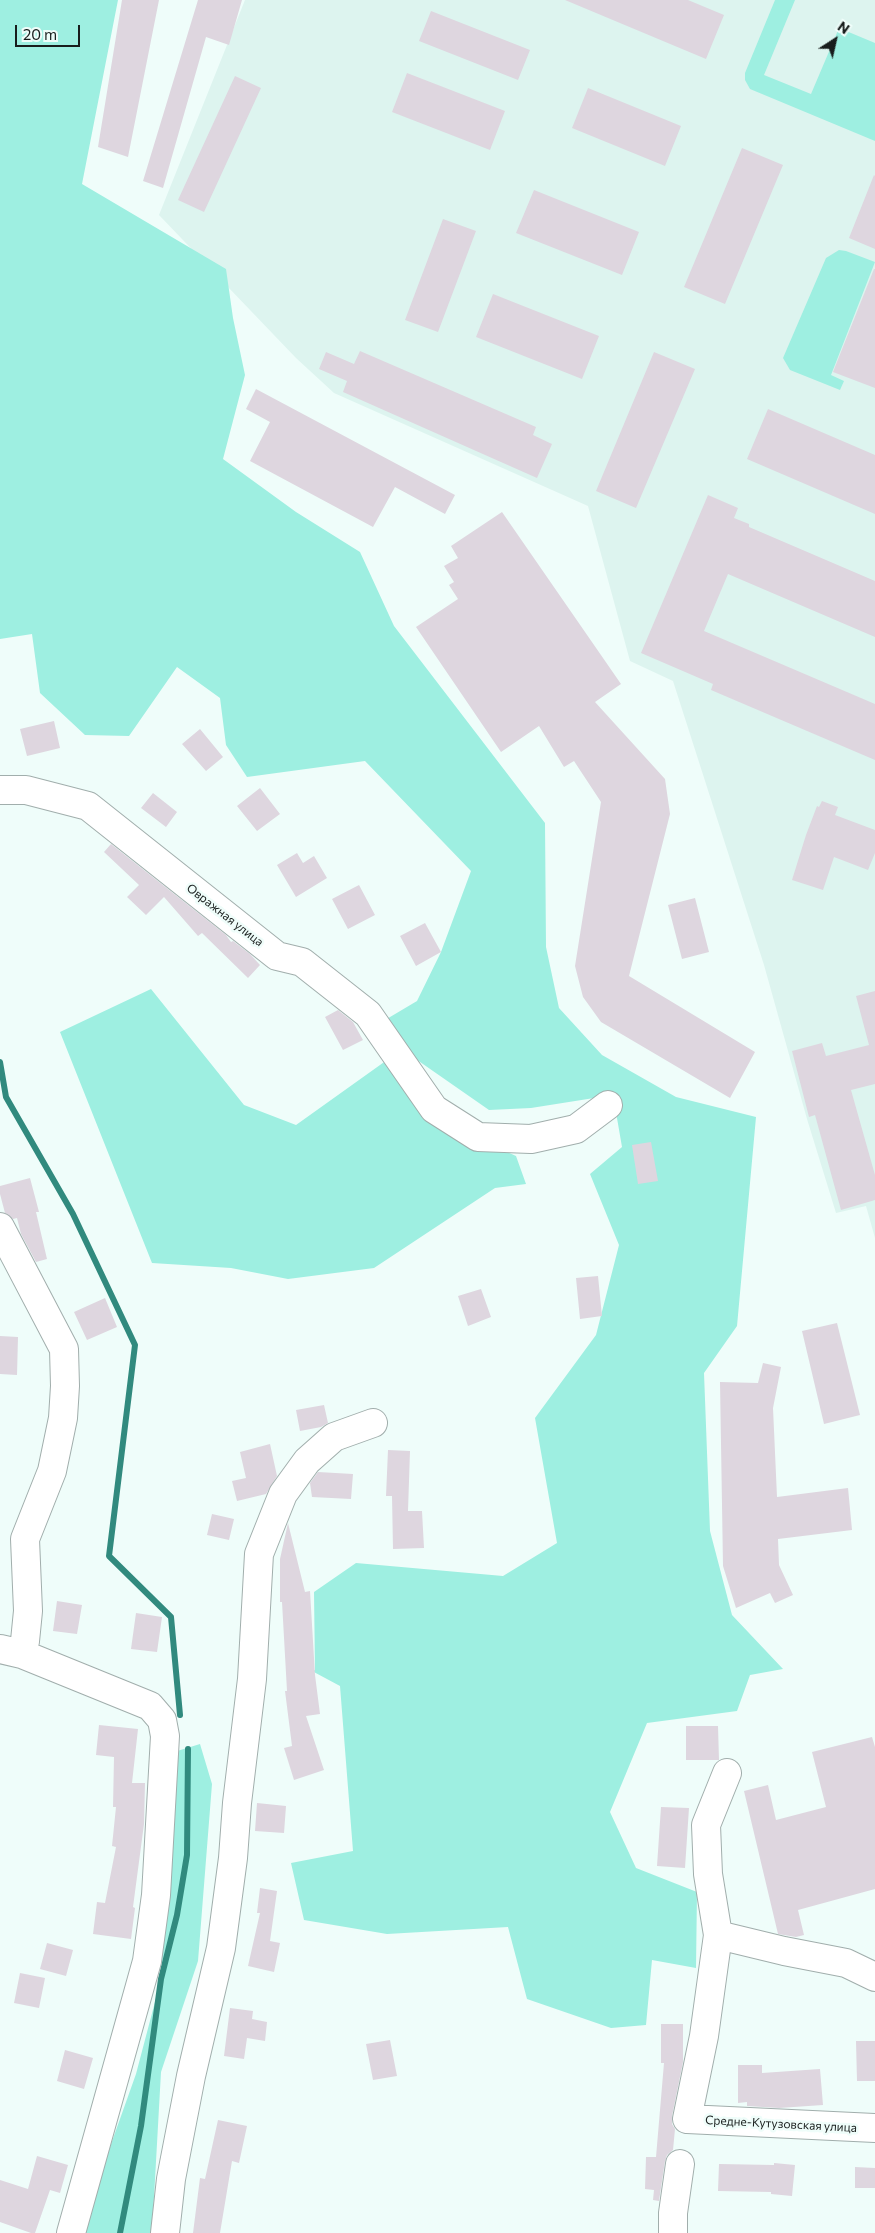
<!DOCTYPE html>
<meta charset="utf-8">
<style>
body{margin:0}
#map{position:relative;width:875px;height:2233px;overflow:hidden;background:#effdfa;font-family:Commissioner,sans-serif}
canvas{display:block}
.north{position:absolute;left:810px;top:15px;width:50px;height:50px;-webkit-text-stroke:4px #effdfa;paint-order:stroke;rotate:35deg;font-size:14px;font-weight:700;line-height:20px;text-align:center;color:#181d1c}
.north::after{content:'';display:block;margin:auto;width:18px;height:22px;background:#181d1c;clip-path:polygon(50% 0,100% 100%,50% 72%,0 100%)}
.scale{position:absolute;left:15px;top:25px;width:65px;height:22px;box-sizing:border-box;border:2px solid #181d1c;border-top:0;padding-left:6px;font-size:15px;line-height:18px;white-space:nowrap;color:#181d1c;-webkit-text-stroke:4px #effdfa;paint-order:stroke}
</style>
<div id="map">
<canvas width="875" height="2233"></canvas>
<div class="north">N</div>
<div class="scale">20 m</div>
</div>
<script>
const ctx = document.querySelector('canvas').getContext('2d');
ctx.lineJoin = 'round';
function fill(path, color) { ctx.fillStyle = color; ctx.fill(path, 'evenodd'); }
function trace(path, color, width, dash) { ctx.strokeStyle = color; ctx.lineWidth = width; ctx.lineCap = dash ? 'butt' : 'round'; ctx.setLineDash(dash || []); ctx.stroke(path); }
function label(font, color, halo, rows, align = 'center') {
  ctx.font = font + ' Commissioner,sans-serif'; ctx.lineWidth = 5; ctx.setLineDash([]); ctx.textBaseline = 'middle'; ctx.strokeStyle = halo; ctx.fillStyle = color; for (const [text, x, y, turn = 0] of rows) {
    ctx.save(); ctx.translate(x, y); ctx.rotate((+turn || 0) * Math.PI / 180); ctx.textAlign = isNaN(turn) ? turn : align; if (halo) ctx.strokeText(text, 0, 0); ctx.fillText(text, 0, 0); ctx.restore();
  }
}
fill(new Path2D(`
 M 245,0 L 875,0 L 875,1238 L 866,1206 L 836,1213 L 807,1119 L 764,965 L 673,681 L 630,661 L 588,506 L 334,393 L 296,358 L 159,215 Z`), '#ddf4ef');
fill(new Path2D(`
 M 0,0 L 118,0 L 82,184 L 226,269 L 233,318 L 245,375 L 223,459 L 296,512 L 360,552 L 394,626 L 545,823 L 546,947 L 559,1008 L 602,1055 L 676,1097 L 756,1117 L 737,1326 L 704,1373 L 710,1531 L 732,1615 L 783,1669 L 750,1675 L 737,1711 L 647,1723 L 610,1812 L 636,1868 L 697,1892 L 696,1968 L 652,1960 L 646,2025 L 611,2028 L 527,1999 L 508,1927 L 387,1934 L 304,1920 L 291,1863 L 353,1851 L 340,1686 L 312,1671 L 315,1670 L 314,1592 L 356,1563 L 503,1576 L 557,1543 L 535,1418 L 596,1335 L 619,1245 L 590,1174 L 622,1147 L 613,1095 L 531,1108 L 489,1110 L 410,1055 L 385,1020 L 417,1001 L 441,952 L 471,871 L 365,761 L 247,777 L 226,745 L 220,698 L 177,667 L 129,736 L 85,735 L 40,693 L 32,634 L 0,639 Z
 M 775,0 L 795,0 L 764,75 L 811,94 L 839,28 L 875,43 L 875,141 L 750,89 L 745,80 L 745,73 Z
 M 839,250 L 846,251 L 875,262 L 831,375 L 844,381 L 840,390 L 790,370 L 783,358 L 826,258 Z
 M 151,989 L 244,1105 L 296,1125 L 387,1060 L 452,1127 L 516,1156 L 526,1184 L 495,1188 L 374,1268 L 288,1279 L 231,1268 L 152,1263 L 60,1032 Z
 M 200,1744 L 212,1784 L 198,1961 L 161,2072 L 152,2233 L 84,2233 L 100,2175 L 136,2074 L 161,1979 L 167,1796 L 174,1752 Z`), '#9eefe1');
trace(new Path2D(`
 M 0,1062 L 6,1097 L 73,1214 L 135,1345 L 109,1556 L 171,1617 L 180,1715
 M 120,2233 L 141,2126 L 161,1979 L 177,1915 L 187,1855 L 188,1749`), '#318a7e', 6);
fill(new Path2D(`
 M 122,0 L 159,0 L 128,157 L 98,147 Z
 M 198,0 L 242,0 L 229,45 L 206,37 L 163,188 L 143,181 Z
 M 565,0 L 688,0 L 724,15 L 706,59 Z
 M 431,11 L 530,50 L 518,80 L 419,41 Z
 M 407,73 L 505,111 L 490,150 L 392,112 Z
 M 235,76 L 261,88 L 204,212 L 178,200 Z
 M 588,88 L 681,126 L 665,166 L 572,128 Z
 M 742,148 L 783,165 L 725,304 L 684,287 Z
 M 874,175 L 875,176 L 875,249 L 849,238 Z
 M 534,190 L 639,232 L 622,275 L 516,233 Z
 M 443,219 L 476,231 L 438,332 L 405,320 Z
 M 874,269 L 875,269 L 875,388 L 833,372 Z
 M 493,294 L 599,336 L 582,379 L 476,337 Z
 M 360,351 L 536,427 L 533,435 L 552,444 L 537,478 L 343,392 L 347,381 L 319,369 L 326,352 L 354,364 Z
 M 654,352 L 695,369 L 636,508 L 596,491 Z
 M 256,389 L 455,495 L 445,514 L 395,487 L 373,527 L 250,461 L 270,422 L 246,409 Z
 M 768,409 L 875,455 L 875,514 L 747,459 Z
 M 708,495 L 738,508 L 734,518 L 749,524 L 749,527 L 875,581 L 875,637 L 728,574 L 704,631 L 875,704 L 875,760 L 711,690 L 713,684 L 641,653 Z
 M 502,512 L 621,684 L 595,702 L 665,779 L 670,814 L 629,976 L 755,1052 L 730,1098 L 601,1022 L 583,997 L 575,966 L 601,802 L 574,761 L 564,767 L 539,726 L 501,752 L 416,627 L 458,599 L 449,585 L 454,582 L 444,566 L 458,558 L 451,546 Z
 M 54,721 L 60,748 L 27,756 L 20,729 Z
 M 200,729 L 223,757 L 206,771 L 182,744 Z
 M 260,788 L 280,814 L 257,831 L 237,806 Z
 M 153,793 L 177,812 L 166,827 L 141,808 Z
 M 822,801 L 838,807 L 835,815 L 875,830 L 875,853 L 868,870 L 834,857 L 823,890 L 792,880 L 806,835 L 817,806 L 819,807 Z
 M 111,844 L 226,935 L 231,942 L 233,941 L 250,954 L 260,965 L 248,978 L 202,933 L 198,936 L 164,897 L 146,915 L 127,897 L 139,885 L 104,852 Z
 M 297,853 L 303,863 L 314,856 L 327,878 L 296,897 L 277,865 Z
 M 359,885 L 375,915 L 348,929 L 332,899 Z
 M 695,898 L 709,952 L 682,959 L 668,905 Z
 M 425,923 L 441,952 L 416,966 L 400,936 Z
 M 875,991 L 875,1084 L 851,1090 L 875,1175 L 875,1200 L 841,1210 L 815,1115 L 809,1117 L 792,1051 L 822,1043 L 826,1056 L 869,1045 L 856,996 Z
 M 338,1010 L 353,1022 L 363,1040 L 343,1050 L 325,1017 Z
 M 651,1142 L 658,1181 L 638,1184 L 632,1145 Z
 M 30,1178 L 39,1212 L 36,1212 L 47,1259 L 36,1262 L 21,1234 L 17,1218 L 13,1219 L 5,1213 L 0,1194 L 0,1186 Z
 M 598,1276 L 602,1316 L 580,1319 L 576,1278 Z
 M 481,1289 L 491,1317 L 468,1326 L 458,1296 Z
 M 105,1298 L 117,1327 L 87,1340 L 74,1312 Z
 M 837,1323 L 860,1415 L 824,1424 L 802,1331 Z
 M 0,1336 L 18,1337 L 17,1375 L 0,1374 Z
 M 763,1363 L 781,1367 L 773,1408 L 777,1497 L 848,1488 L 852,1530 L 778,1539 L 779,1565 L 793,1595 L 775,1603 L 770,1593 L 736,1608 L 723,1566 L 720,1382 L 758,1383 Z
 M 324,1405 L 328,1423 L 321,1427 L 300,1431 L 296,1410 Z
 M 270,1444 L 277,1476 L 266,1494 L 237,1501 L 232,1481 L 246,1478 L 240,1452 Z
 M 388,1450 L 410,1451 L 408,1511 L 422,1511 L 424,1548 L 393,1549 L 392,1496 L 386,1496 Z
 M 318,1472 L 353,1474 L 351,1499 L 312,1497 L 310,1483 Z
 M 212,1514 L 234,1519 L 229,1540 L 207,1535 Z
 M 288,1523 L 305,1592 L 310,1591 L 315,1675 L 320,1714 L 306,1716 L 324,1770 L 294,1780 L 284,1748 L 292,1746 L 285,1691 L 287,1691 L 282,1602 L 280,1602 L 280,1559 Z
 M 57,1601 L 82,1605 L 77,1634 L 53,1631 Z
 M 136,1613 L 162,1617 L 157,1652 L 131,1649 Z
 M 99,1725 L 138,1729 L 132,1783 L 145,1783 L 144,1824 L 133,1907 L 135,1908 L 131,1939 L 93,1934 L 97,1902 L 105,1903 L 116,1847 L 112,1846 L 116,1807 L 113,1807 L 114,1757 L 96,1755 Z
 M 686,1726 L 718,1726 L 719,1760 L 686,1760 Z
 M 872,1737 L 875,1747 L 875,1889 L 798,1910 L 804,1935 L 796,1937 L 778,1934 L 744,1791 L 768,1785 L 776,1820 L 826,1807 L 812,1752 Z
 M 257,1803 L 286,1806 L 284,1833 L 255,1831 Z
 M 661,1807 L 689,1808 L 685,1868 L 657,1866 Z
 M 260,1888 L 277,1891 L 270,1941 L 280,1943 L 274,1972 L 248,1966 L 260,1913 L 257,1913 Z
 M 47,1943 L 73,1950 L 66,1976 L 40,1969 Z
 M 20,1973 L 45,1978 L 39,2008 L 14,2003 Z
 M 230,2008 L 253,2011 L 252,2019 L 267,2022 L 265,2041 L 247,2038 L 244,2059 L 224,2056 Z
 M 661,2024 L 683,2024 L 683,2062 L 672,2116 L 672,2124 L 675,2129 L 673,2150 L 667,2155 L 665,2161 L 659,2201 L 653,2200 L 654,2190 L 645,2189 L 646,2157 L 656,2157 L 664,2063 L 661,2063 Z
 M 390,2040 L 397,2076 L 373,2080 L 366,2044 Z
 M 856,2041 L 875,2041 L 875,2081 L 857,2081 Z
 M 65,2050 L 93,2058 L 84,2089 L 57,2081 Z
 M 738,2065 L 762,2065 L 762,2073 L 820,2069 L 823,2105 L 779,2108 L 747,2106 L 747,2102 L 738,2103 Z
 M 218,2120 L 247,2126 L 239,2163 L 232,2161 L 220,2233 L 193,2233 L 200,2178 L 205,2179 Z
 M 37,2156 L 68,2165 L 60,2193 L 50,2190 L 35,2233 L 31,2233 L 0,2222 L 0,2180 L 28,2189 Z
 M 774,2163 L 795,2165 L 792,2196 L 771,2194 L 771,2192 L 718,2191 L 719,2164 L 774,2165 Z
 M 855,2167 L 875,2168 L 875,2188 L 855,2188 Z`), '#ded6df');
const minor = new Path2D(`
 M 0,790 L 26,790 L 88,806 L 277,956 L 302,962 L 368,1014 L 434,1109 L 478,1137 L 531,1139 L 576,1129 L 608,1105
 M 0,1227 L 64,1349 L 65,1386 L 63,1418 L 52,1471 L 25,1539 L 28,1611 L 25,1641 L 22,1654
 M 0,1649 L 22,1654 L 150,1706 L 162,1720 L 165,1736 L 156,1895 L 147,1961 L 71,2233
 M 727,1773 L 706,1825 L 708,1874 L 718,1935 L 704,2036 L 687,2119 L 875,2128
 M 718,1935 L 784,1951 L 846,1963 L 875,1977
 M 165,2233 L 171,2179 L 191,2076 L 221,1948 L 233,1858 L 237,1803 L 252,1679 L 259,1554 L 283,1494 L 307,1461 L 334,1437 L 373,1423
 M 673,2233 L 673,2213 L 680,2164`);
trace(minor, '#a1aeac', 30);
trace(minor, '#fff', 28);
label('12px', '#181d1c', '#effdfa', [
 ["Овражная улица",225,915,38],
 ["Средне-Кутузовская улица",781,2124,3]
]);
</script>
